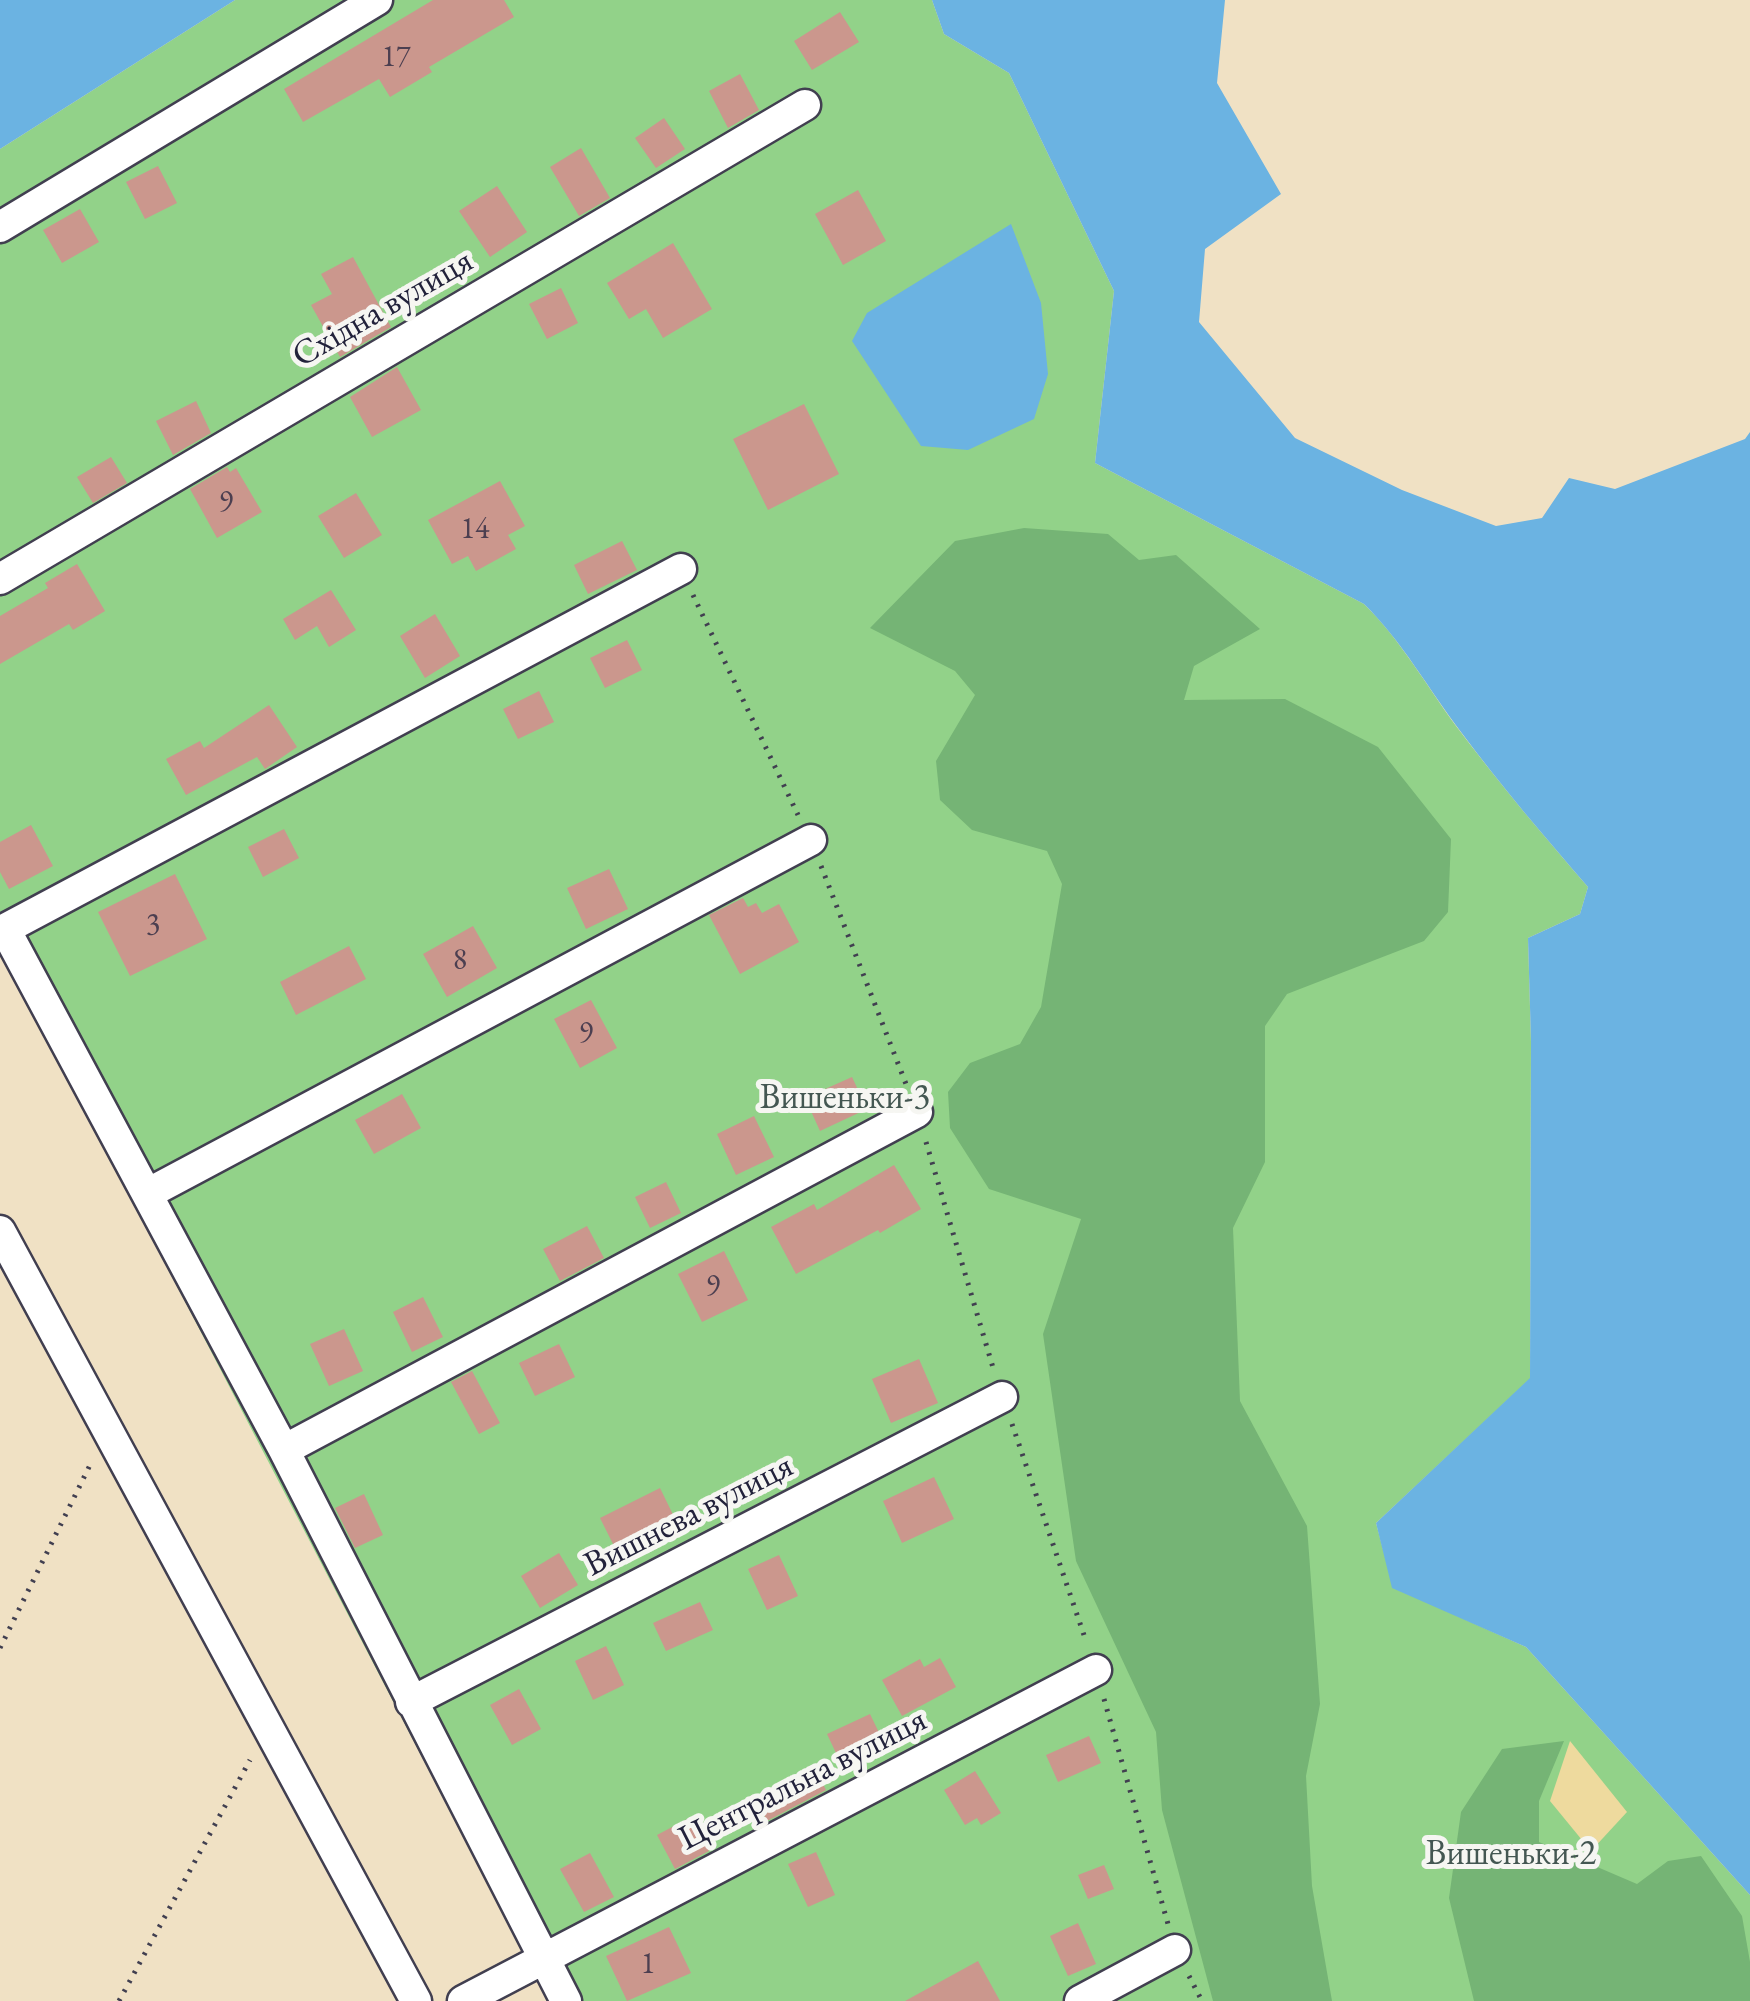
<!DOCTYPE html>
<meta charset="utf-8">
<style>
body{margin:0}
canvas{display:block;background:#f0e1c4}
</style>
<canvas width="1750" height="2001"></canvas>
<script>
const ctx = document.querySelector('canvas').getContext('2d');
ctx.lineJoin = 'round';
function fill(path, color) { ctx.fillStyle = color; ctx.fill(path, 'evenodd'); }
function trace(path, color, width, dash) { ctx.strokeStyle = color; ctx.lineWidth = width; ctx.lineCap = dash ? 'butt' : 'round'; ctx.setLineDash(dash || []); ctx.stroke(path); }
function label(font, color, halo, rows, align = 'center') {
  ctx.font = font + ' "EB Garamond",serif'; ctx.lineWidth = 10; ctx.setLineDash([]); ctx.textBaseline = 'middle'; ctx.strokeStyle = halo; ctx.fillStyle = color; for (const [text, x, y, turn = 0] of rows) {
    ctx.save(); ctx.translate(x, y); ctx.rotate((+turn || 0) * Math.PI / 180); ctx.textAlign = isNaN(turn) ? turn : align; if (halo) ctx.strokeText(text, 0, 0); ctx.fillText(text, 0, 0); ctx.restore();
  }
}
fill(new Path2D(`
 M 235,0 L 932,0 L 944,34 L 1009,73 L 1114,291 L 1095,463 L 1364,604 C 1400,639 1426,685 1456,726 C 1498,782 1542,834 1588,887 L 1580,914 L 1528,938 L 1531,1042 L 1530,1379 L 1376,1523 L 1393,1587 L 1526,1647 L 1750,1895 L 1750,2001 L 549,2001 L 0,946 L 0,149 Z`), '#92d289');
fill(new Path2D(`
 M 1024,528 L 1108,534 L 1139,560 L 1176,555 L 1260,629 L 1194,666 L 1184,700 L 1285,699 L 1378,747 L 1451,839 L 1448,912 L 1424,941 L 1287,994 L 1265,1026 L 1265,1162 L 1233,1228 L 1240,1401 L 1307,1526 L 1320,1704 L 1306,1776 L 1312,1886 L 1332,2001 L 1213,2001 L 1162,1810 L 1156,1732 L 1076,1561 L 1043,1334 L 1081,1219 L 989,1189 L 950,1128 L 948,1092 L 970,1063 L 1020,1044 L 1041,1007 L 1062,884 L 1047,851 L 972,830 L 940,800 L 936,761 L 975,695 L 955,671 L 870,628 L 955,541 Z
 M 1564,1741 L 1539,1801 L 1539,1842 L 1637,1884 L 1668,1861 L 1701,1856 L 1742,1916 L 1750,1962 L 1750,2001 L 1474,2001 L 1449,1898 L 1461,1812 L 1502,1749 Z`), '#75b475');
fill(new Path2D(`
 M 1570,1741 L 1627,1812 L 1591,1851 L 1550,1801 Z`), '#eeda9e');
fill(new Path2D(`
 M 0,0 L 235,0 L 0,149 Z
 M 932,0 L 1225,0 L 1217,83 L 1281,194 L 1205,249 L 1199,322 L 1295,438 L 1402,490 L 1496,526 L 1542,518 L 1569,478 L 1615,489 L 1745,439 L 1750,432 L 1750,1895 L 1526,1647 L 1392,1588 L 1376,1523 L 1530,1378 L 1531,1042 L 1528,938 L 1580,914 L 1588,887 C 1544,836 1501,786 1461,732 C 1429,690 1402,641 1364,604 L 1095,463 L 1114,291 L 1009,73 L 944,34 Z
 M 1011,224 L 1041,303 L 1048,374 L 1034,419 L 968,450 L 921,446 L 852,341 L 867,313 Z`), '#6bb3e2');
fill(new Path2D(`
 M 433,0 L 504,0 L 514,17 L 429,67 L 432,72 L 390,97 L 379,79 L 303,122 L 284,89 Z
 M 840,12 L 859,42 L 812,70 L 794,41 Z
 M 740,74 L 759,110 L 728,128 L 709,91 Z
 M 664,118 L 685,149 L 656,168 L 635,138 Z
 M 581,148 L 610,198 L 579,216 L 550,167 Z
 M 158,166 L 177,203 L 145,219 L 126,182 Z
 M 497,186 L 527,232 L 490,257 L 459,211 Z
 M 858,190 L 886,241 L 843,265 L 815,214 Z
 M 80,209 L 99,242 L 62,263 L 43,230 Z
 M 673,243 L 712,309 L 663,338 L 646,309 L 629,319 L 607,283 Z
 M 353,257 L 391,327 L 340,357 L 311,305 L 332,294 L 321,274 Z
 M 561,288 L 578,323 L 547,339 L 529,304 Z
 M 397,367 L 421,410 L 372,437 L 350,397 Z
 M 196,401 L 211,433 L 173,455 L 156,421 Z
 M 804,404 L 839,474 L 768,510 L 733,439 Z
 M 111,457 L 127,483 L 93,503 L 77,477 Z
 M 227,467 L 230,472 L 236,468 L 262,512 L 217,538 L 190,489 Z
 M 500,481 L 525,526 L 508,535 L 516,549 L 476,571 L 468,556 L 452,564 L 428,520 Z
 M 356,493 L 382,535 L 344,558 L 318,516 Z
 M 622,541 L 637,570 L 588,594 L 574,565 Z
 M 77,564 L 105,611 L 73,630 L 69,624 L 0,664 L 0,616 L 48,588 L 45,583 Z
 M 331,590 L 356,630 L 329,647 L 317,626 L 295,640 L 283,619 Z
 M 435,614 L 460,656 L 425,678 L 400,636 Z
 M 627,640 L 642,670 L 605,688 L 590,658 Z
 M 539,691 L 554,722 L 518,739 L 503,709 Z
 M 269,705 L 297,747 L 265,769 L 257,757 L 186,795 L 166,759 L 200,741 L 204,748 Z
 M 31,825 L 53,866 L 9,889 L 0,872 L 0,842 Z
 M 284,829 L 299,858 L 263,877 L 248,847 Z
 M 609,869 L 628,909 L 586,929 L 567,888 Z
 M 175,874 L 207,939 L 130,976 L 98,912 Z
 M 743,898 L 748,907 L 756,903 L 762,913 L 779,904 L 799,942 L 740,974 L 709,915 Z
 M 473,926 L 497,968 L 447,997 L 423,954 Z
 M 349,946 L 366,979 L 296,1015 L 280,982 Z
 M 591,1000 L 617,1048 L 580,1068 L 554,1019 Z
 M 852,1077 L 867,1109 L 820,1131 L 805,1098 Z
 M 402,1094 L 421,1128 L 374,1154 L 355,1120 Z
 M 754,1116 L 774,1157 L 736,1175 L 717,1134 Z
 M 894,1165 L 921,1209 L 880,1233 L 878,1230 L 796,1274 L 771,1227 L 814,1204 L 817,1210 Z
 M 666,1182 L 681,1213 L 650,1228 L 635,1197 Z
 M 587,1226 L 604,1258 L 560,1281 L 543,1249 Z
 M 724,1251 L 748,1300 L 702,1322 L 678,1274 Z
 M 423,1297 L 443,1337 L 412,1352 L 393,1312 Z
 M 344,1329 L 363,1371 L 329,1386 L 310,1344 Z
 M 559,1344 L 575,1377 L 535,1396 L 519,1363 Z
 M 919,1359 L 938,1403 L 891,1423 L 872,1379 Z
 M 472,1371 L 500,1423 L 479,1434 L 451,1382 Z
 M 934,1477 L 954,1519 L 902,1543 L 883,1501 Z
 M 660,1488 L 681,1531 L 621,1560 L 600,1518 Z
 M 364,1494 L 383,1535 L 355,1548 L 335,1508 Z
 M 559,1553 L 578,1585 L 540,1608 L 521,1576 Z
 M 779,1555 L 798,1596 L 767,1610 L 748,1569 Z
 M 700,1602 L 713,1630 L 666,1651 L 653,1623 Z
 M 606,1646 L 624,1685 L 593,1700 L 575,1661 Z
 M 940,1658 L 956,1687 L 902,1716 L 882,1680 L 920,1659 L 924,1667 Z
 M 519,1689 L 541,1729 L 512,1745 L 490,1705 Z
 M 870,1714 L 887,1749 L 844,1770 L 827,1734 Z
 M 1089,1736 L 1101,1763 L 1058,1782 L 1046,1755 Z
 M 816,1770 L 826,1790 L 767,1821 L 756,1800 Z
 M 975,1771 L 1001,1813 L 981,1825 L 977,1818 L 965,1825 L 944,1790 Z
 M 691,1817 L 709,1851 L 675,1869 L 657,1835 Z
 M 816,1852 L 835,1895 L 808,1907 L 788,1864 Z
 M 590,1853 L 614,1897 L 584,1912 L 560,1869 Z
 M 1104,1865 L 1114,1889 L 1088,1899 L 1078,1875 Z
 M 1078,1923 L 1096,1964 L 1068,1976 L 1050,1936 Z
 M 669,1927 L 691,1973 L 627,2001 L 606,1956 Z
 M 978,1961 L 1000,2001 L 905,2001 Z`), '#cb978d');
const minor = new Path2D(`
 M 0,227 L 377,0
 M 0,579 L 805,105
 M 147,1194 L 811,840
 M 0,1231 L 416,2001
 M 284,1450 L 917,1112
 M 411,1702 L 1002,1397
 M 463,2001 L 1096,1670
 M 566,2001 L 284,1450 L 5,929 L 681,569
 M 1080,2001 L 1175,1950`);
trace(minor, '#413f50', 35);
trace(new Path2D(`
 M 693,595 L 798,815
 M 821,866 L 906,1084
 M 926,1142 L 994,1371
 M 1012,1424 L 1086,1641
 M 0,1648 L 91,1463
 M 1104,1699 L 1168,1924
 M 1189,1976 L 1202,2001
 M 119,2001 L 250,1760`), '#413f50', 5, [2.5, 8]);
trace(minor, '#fff', 30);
label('30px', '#4c3f50', null, [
 ["17",396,58],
 ["9",226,503],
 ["14",475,530],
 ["3",153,926],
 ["8",460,961],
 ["9",586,1034],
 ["9",713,1287],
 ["1",648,1965]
]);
label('35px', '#22223b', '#f6f6f2', [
 ["Східна вулиця",383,309,-30],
 ["Вишнева вулиця",689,1516,-27],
 ["Центральна вулиця",803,1780,-27]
]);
label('35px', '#445752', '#f6f6f2', [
 ["Вишеньки-3",845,1098],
 ["Вишеньки-2",1511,1854]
]);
</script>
